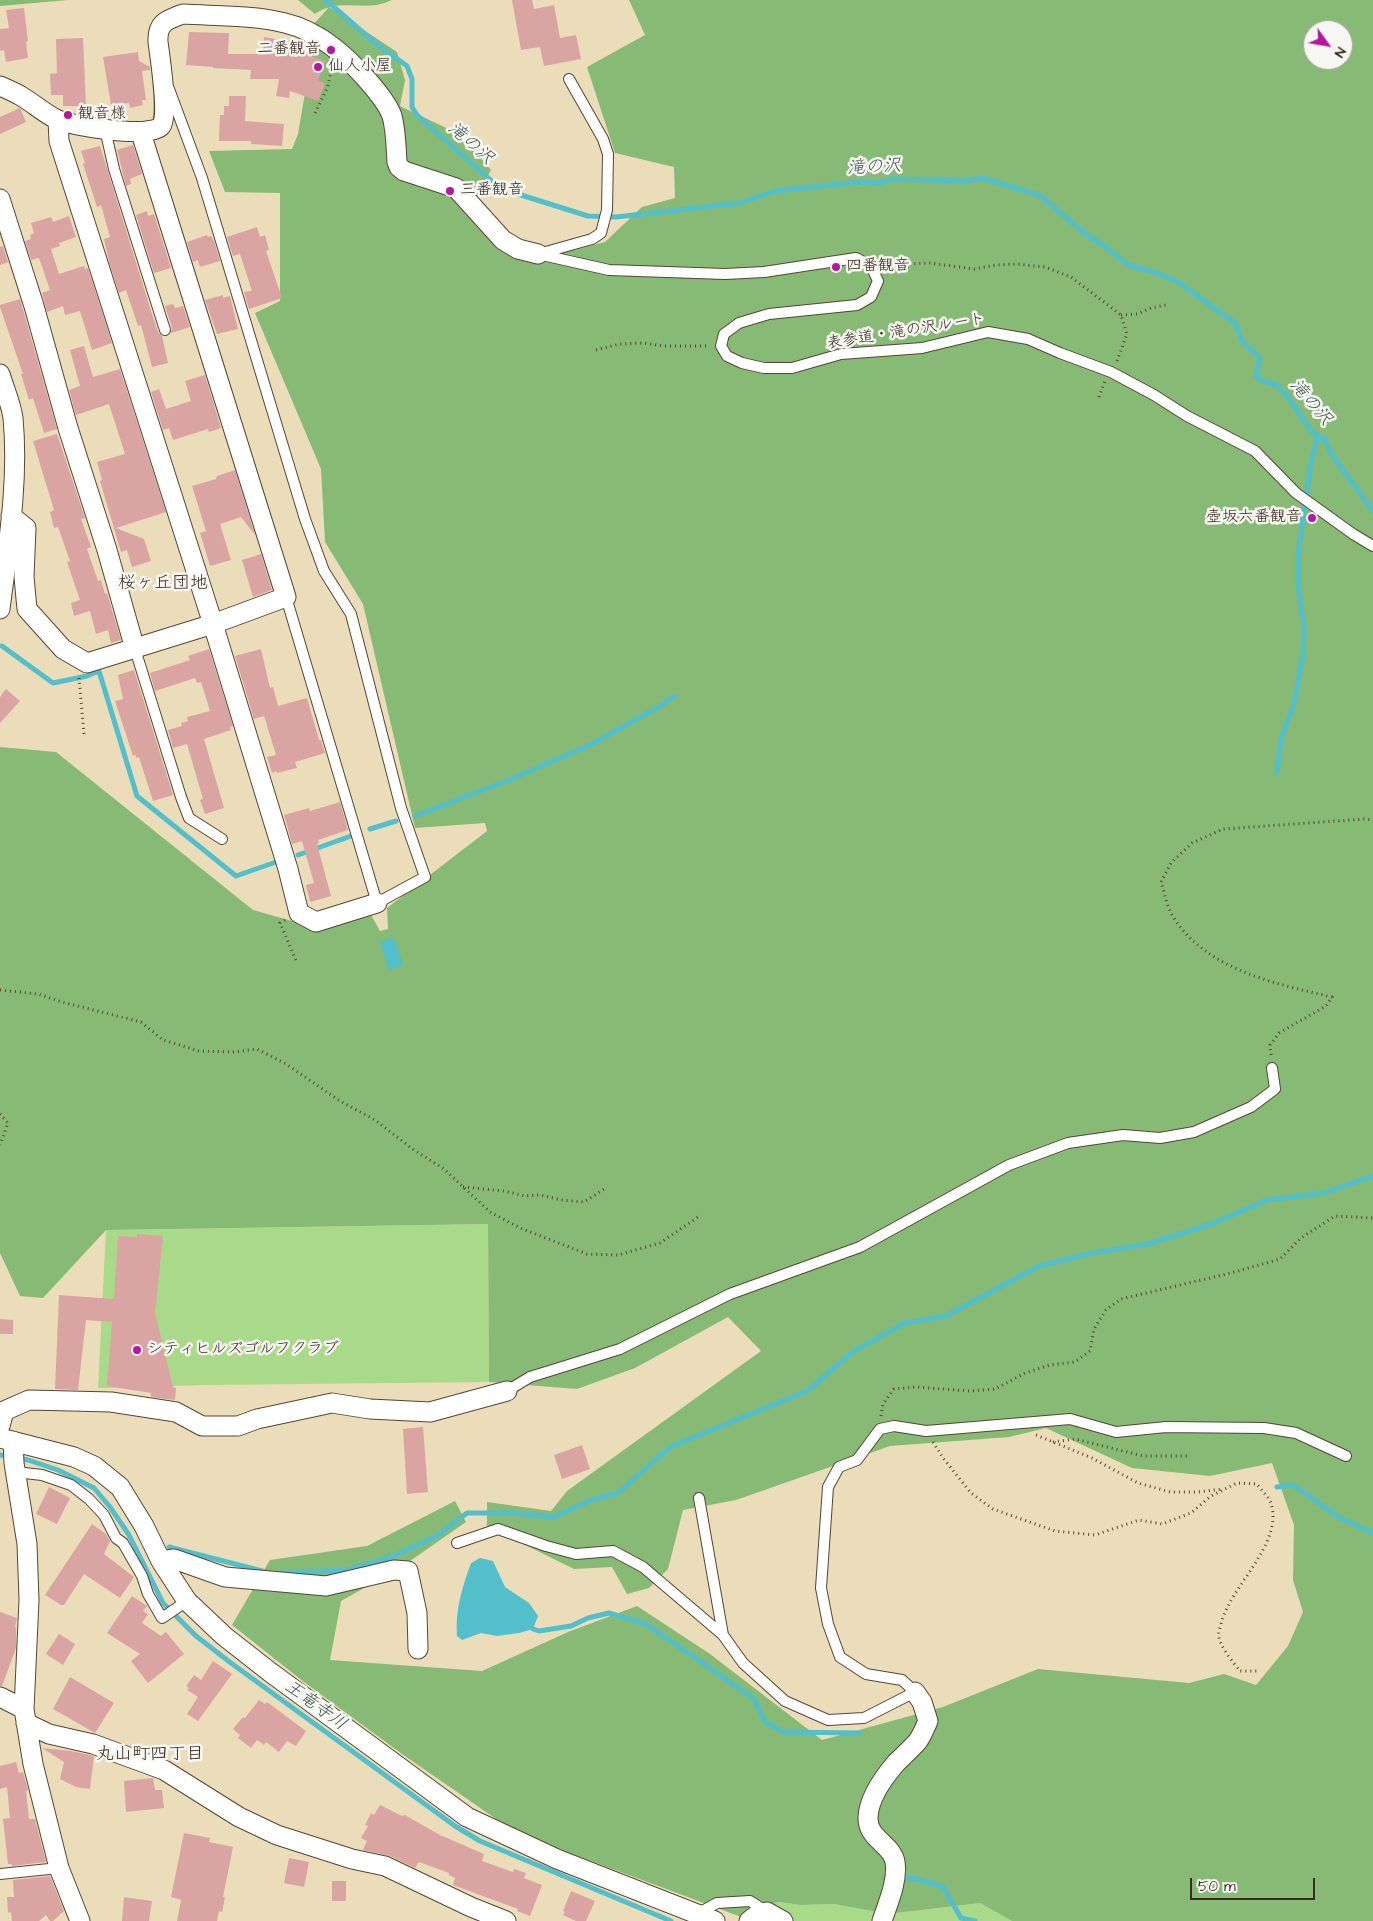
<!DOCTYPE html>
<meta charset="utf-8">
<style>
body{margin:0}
#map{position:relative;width:1373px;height:1921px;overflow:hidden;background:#ecddba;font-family:"Architects Daughter",sans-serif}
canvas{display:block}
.north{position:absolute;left:1303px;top:20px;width:50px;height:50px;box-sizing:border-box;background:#f6f6f2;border:1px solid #aba49d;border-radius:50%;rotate:122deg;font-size:14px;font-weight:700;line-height:20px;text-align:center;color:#3b2a1e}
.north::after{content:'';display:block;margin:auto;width:18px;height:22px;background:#b5179e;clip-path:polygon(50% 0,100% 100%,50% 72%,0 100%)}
.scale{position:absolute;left:1190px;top:1878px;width:125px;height:22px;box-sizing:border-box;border:2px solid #3b2a1e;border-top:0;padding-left:6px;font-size:15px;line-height:18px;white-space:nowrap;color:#3b2a1e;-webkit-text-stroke:4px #f6f6f2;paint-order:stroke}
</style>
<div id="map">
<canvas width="1373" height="1921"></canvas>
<div class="north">N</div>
<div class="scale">50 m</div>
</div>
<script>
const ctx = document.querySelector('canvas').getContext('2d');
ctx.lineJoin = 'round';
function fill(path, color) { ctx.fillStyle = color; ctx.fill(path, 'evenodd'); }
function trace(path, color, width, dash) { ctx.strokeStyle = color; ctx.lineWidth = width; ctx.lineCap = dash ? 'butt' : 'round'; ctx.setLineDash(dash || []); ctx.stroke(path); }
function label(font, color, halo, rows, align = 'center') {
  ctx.font = font + ' "Architects Daughter","Klee One",sans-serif'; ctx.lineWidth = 5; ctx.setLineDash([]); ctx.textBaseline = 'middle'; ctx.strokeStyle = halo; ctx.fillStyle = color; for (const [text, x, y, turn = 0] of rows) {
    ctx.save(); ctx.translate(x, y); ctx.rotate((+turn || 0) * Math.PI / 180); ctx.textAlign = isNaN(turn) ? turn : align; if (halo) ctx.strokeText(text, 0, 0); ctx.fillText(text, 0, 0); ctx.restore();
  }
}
fill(new Path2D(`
 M 488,1224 L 489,1382 L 207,1385 L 98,1388 L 106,1230 Z
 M 780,1902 L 800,1905 L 834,1904 L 888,1914 L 980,1903 L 1012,1921 L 744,1921 L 764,1905 Z`), '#a9da89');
fill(new Path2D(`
 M 0,0 L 68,0 L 0,6 Z
 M 298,0 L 392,0 C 387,2 382,4 377,5 C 354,8 335,0 315,14 Z
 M 629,0 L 1373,0 L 1373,1921 L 1012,1921 L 980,1903 L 888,1914 L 834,1904 L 800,1905 L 780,1902 L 764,1905 L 744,1918 L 567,1852 L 502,1823 L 402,1754 L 304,1682 L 232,1625 L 270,1560 L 367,1546 L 455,1501 L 466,1522 L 400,1568 L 341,1601 L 330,1660 L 482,1671 L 568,1632 L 637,1606 L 710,1654 L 822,1740 L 943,1707 L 1038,1669 L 1189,1683 L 1224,1674 L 1256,1685 L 1288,1646 L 1303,1612 L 1293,1580 L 1294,1525 L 1272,1463 L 1210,1476 L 1132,1468 L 1046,1428 L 1009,1437 L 890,1446 L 736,1500 L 683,1510 L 668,1569 L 649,1588 L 627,1594 L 612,1567 L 574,1569 L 487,1526 L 487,1502 L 551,1511 L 567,1491 L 761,1351 L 728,1317 L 635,1368 L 577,1389 L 489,1382 L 488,1224 L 106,1230 L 43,1298 L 20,1296 L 0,1253 L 0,747 L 56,752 L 253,910 L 317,928 L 370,913 L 380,931 L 388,929 L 387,908 L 487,831 L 485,823 L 415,828 L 363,604 L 325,542 L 321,469 L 255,313 L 280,301 L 280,193 L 225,192 L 209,151 L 292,149 L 298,134 L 313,46 L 313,25 L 329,7 L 397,52 L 405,80 L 400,106 L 461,135 L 491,170 L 467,215 L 494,244 L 532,261 L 605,242 L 642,207 L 675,198 L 674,167 L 615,153 L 587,67 L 645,35 ZM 1313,30 L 1343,30 L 1343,60 L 1313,60 Z`), '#86ba75');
fill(new Path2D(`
 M 394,937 L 403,965 L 389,970 L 380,942 Z
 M 480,1558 L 493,1561 L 505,1587 L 529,1603 L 538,1616 L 533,1629 L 519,1633 L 497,1636 L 481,1633 L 462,1640 L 457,1636 C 455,1610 462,1588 471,1563 Z`), '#52bfcb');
trace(new Path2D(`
 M 326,0 L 374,42 L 407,66 L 412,79 L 412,107 L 417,115 L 494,183 L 505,190 L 588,216 L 616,217 L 740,203 L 775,191 L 859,182 L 879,183 L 894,179 L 966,181 L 982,178 L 1039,195 L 1088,236 L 1102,244 L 1128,265 L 1157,273 L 1180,283 L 1236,324 L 1242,342 L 1260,358 L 1256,375 L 1263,381 L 1277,385 L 1288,397 L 1312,432 L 1325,440 L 1332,455 L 1373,511
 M 2,646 L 53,683 L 87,676 L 99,671 L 137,796 L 236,876 L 279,861
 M 1277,773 L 1281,738 L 1293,707 L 1303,655 L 1304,626 L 1298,586 L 1298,554 L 1311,463 L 1318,435
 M 415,816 L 509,780 L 592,744 L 662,705 L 674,696
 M 370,829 L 396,821
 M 298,855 L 351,836
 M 0,1455 L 28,1460 L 58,1470 L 94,1488 L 110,1507 L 129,1535 L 163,1603 L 196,1636 L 231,1663 L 455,1826 L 480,1841 L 671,1921
 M 1277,1487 L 1293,1485 L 1340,1518 L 1373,1533
 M 169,1547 L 266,1572
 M 280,1573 L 347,1570 L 391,1557 L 437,1536 L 467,1513 L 515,1513 L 553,1517 L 591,1500 L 618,1493 L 670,1447 L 807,1391 L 854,1351 L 905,1323 L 946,1316 L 1039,1266 L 1097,1252 L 1148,1244 L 1214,1223 L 1267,1200 L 1324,1193 L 1373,1176
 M 533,1629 L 539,1631 L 571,1626 L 588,1618 L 609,1613 L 646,1624 L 694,1657 L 754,1699 L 765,1722 L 784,1732 L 860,1733
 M 902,1877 L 917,1879 L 943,1887 L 961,1918 L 975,1921`), '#52bfcb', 5);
fill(new Path2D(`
 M 512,0 L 532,0 L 534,9 L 554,5 L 560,38 L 576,35 L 581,59 L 544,66 L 540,47 L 521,50 Z
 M 24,8 L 28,41 L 26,42 L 28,58 L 6,62 L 4,50 L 0,51 L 0,29 L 9,28 L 6,10 Z
 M 189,32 L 229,33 L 228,54 L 263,54 L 264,37 L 297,43 L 296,50 L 325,61 L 318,80 L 325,83 L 318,101 L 290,91 L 289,98 L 276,96 L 279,79 L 250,79 L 251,70 L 213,68 L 213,67 L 186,65 Z
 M 83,38 L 86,106 L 63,106 L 63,95 L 51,95 L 50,74 L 57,73 L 56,39 Z
 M 138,52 L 139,61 L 150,67 L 150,70 L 142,71 L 146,100 L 142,100 L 143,105 L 130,108 L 129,103 L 111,105 L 103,57 Z
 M 229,96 L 246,96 L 245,121 L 284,124 L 282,146 L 251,144 L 251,141 L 219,141 L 220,115 L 224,115 L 224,106 L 229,106 Z
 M 20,108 L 26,122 L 0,134 L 0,117 Z
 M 133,145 L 142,174 L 130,179 L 131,184 L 126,186 L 117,150 Z
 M 100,146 L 151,311 L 158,332 L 162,336 L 168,363 L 152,367 L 141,325 L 138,326 L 126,290 L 119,293 L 109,262 L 104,239 L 110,237 L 101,205 L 97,207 L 83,164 L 85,163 L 81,151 Z
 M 147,211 L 148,216 L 154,214 L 171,268 L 154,273 L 136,215 Z
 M 69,216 L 76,237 L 59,243 L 60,246 L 51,249 L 59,274 L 84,266 L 85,269 L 88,268 L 112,343 L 92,350 L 80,311 L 65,315 L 63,306 L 47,312 L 42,293 L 50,290 L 39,258 L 31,260 L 25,241 L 31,239 L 30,235 L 34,233 L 31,223 L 51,217 L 53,222 Z
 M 257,227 L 260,237 L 265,235 L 269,250 L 266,251 L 282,298 L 249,309 L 244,292 L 252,291 L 240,254 L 233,256 L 227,237 Z
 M 207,235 L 208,237 L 211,236 L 214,241 L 220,261 L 200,267 L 198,260 L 193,262 L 187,242 Z
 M 3,246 L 8,262 L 0,265 L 0,247 Z
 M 223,295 L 223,298 L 230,296 L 238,329 L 217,334 L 205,300 Z
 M 20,299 L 57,429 L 44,433 L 33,398 L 29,400 L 21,374 L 23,374 L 0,307 L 0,305 Z
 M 173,304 L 175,308 L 183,306 L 190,327 L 171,333 L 172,328 L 165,306 Z
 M 84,346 L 93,377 L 120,369 L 166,512 L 116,528 L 144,539 L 151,561 L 132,567 L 127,550 L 121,552 L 100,481 L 102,480 L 97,462 L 125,454 L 109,404 L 76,415 L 69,390 L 80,386 L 70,350 Z
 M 205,375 L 221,428 L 209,432 L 208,429 L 173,440 L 169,428 L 163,430 L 151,392 L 159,389 L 166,409 L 191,401 L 185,381 Z
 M 57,434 L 85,518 L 81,519 L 91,547 L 87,549 L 98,581 L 101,580 L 105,594 L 107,593 L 121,640 L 111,643 L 108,630 L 96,634 L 90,611 L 74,616 L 71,603 L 80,600 L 67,562 L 70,561 L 58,527 L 54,528 L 50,512 L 54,510 L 33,441 Z
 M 235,470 L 255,535 L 241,517 L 220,524 L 231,560 L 210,566 L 200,533 L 206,531 L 192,486 L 216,479 L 217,476 Z
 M 261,554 L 272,590 L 253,597 L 242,560 Z
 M 209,649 L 233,726 L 230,727 L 231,730 L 204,739 L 224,808 L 205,814 L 200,800 L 203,799 L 187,744 L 173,748 L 168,730 L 182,726 L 181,723 L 188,721 L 187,717 L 210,711 L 201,682 L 197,683 L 195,678 L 155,691 L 150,673 L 190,660 L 188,656 Z
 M 261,649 L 270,688 L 273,687 L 278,706 L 307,698 L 319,740 L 321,740 L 325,753 L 295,762 L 297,768 L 277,773 L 276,771 L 272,773 L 267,757 L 276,755 L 264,716 L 254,719 L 235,656 Z
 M 134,670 L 173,795 L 153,801 L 139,757 L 136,758 L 136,755 L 133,756 L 115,701 L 123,699 L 118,675 Z
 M 6,689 L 20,701 L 0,723 L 0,697 Z
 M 340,802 L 348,830 L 318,840 L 319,843 L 317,844 L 331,896 L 310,902 L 306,885 L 314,883 L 302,841 L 292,844 L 284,815 L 309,808 L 310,811 Z
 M 137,1234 L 163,1236 L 155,1313 L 173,1387 L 176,1388 L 175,1400 L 151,1397 L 151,1393 L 107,1386 L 112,1322 L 86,1320 L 78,1390 L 55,1389 L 59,1295 L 114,1299 L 118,1236 L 137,1237 Z
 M 0,1319 L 13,1320 L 13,1334 L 0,1334 Z
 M 423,1427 L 428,1492 L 407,1494 L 403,1429 Z
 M 582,1445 L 590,1469 L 562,1479 L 554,1455 Z
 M 49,1487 L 70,1498 L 57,1524 L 36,1514 Z
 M 92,1524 L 106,1534 L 110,1541 L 104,1554 L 134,1577 L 120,1598 L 84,1574 L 64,1605 L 61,1605 L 45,1595 Z
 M 132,1596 L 147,1606 L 143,1611 L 148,1614 L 142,1623 L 161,1636 L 166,1632 L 184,1654 L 148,1683 L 131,1661 L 140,1654 L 107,1633 Z
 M 0,1612 L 17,1618 L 15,1627 L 16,1627 L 16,1648 L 2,1686 L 0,1686 Z
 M 59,1634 L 75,1644 L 63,1665 L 46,1654 Z
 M 213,1661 L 232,1674 L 198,1721 L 187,1714 L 198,1697 L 187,1690 L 189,1688 L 186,1686 L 194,1675 L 201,1680 Z
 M 70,1677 L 114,1703 L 95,1733 L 53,1709 Z
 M 259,1700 L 265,1704 L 267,1702 L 306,1731 L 296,1746 L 287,1741 L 279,1752 L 266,1742 L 264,1745 L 257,1740 L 251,1748 L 238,1738 L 240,1735 L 233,1729 L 243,1717 L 245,1718 Z
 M 42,1748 L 71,1751 L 94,1756 L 90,1789 L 76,1787 L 60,1779 L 64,1762 Z
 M 16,1762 L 19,1773 L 23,1772 L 28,1790 L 26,1791 L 29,1819 L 35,1819 L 46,1862 L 12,1866 L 12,1864 L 8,1864 L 3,1819 L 10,1818 L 7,1787 L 0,1789 L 0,1766 Z
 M 153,1778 L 155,1790 L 162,1790 L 164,1808 L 126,1812 L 124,1781 Z
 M 380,1805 L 402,1816 L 405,1815 L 440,1835 L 484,1854 L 482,1861 L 513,1872 L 514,1869 L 526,1873 L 524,1878 L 542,1885 L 530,1916 L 517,1911 L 518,1909 L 453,1885 L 455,1878 L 449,1875 L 449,1873 L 419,1862 L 415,1868 L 390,1856 L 363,1850 L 367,1841 L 361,1838 L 368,1826 L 365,1825 L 371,1813 L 374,1815 Z
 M 184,1833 L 210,1838 L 209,1842 L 233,1847 L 223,1897 L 225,1897 L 222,1912 L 219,1911 L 217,1921 L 177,1921 L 181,1900 L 171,1897 Z
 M 289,1858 L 309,1862 L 304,1887 L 284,1883 Z
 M 50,1876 L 64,1911 L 53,1921 L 50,1921 L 46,1915 L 39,1921 L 12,1921 L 11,1912 L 8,1913 L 7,1897 L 14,1897 L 13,1880 Z
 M 332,1881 L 346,1881 L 346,1901 L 332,1901 Z
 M 571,1891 L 595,1901 L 586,1921 L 576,1921 L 563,1915 L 565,1912 L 563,1911 Z
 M 124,1897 L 152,1901 L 149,1921 L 122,1921 Z`), '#daa4a3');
const lane = new Path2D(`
 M 169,89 L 202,178 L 305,519 L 324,571 L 351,614 L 401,808 L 425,877 L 377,903 L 286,597
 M 105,129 L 114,169 L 165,330
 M 542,253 L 592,239 L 601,233 L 607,210 L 608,154 L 603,139 L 569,79
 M 538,254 L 609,270 L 725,274 L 764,272 L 856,258 L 871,266 L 878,281 L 871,297 L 857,305 L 769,314 L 739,323 L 724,334 L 721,346 L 727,356 L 742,363 L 764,368 L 792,368 L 841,354 L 922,348 L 988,332 L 1028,339 L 1060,353 L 1111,372 L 1154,395 L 1187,416 L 1255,451 L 1296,493 L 1353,534 L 1373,546
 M 135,649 L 181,797 L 189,818 L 222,839
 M 507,1391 L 530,1377 L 620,1349 L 730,1294 L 860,1247 L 1009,1165 L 1068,1143 L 1123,1135 L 1160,1138 L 1194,1132 L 1251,1107 L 1275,1089 L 1272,1068
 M 16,1472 L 42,1475 L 71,1485 L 89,1499 L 104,1515 L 116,1538 L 123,1543 L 142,1576 L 148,1594 L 162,1618 L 187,1601
 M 699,1498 L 723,1635
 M 457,1543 L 498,1529 L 546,1546 L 576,1554 L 613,1551 L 643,1567 L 723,1635 L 743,1663 L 785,1701 L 828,1720 L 864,1718 L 915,1692 L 902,1680 L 866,1674 L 840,1657 L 828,1624 L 821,1588 L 828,1487 L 839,1467 L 857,1460 L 880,1429 L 894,1426 L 926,1431 L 1070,1419 L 1116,1432 L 1166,1427 L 1264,1428 L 1296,1433 L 1346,1456
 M 0,1874 L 59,1868
 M 697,1914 L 717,1903 L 750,1901 L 767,1912`);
const street = new Path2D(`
 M 0,86 C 7,89 14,92 21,96 C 33,103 44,113 56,119 C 71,126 151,139 161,126 C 169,116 160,57 158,42 C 157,23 166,20 183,14 C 215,16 255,15 285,23 C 302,27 320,37 333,47 C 350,60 385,96 392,116 C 396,130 396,147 397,162 L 399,167 L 404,171 L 456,188 L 503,240 L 518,249 L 538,254
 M 58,120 L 59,141 L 213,624 L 288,869 L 299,913 L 316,922 L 377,903
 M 0,199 L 34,306 L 68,428 L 107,550 L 135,649
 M 0,374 C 4,388 11,403 13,418 C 19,481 8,546 0,609
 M 11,516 L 26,528 L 24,577 L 27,609 L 63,649 L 87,663 L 213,624 L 286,597 L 141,133
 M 0,1426 L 4,1411 L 29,1400 L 111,1402 L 176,1412 L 202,1426 L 238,1426 L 257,1419 L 332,1403 L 370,1409 L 430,1412 L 507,1391
 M 0,1438 L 74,1457 L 94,1466 L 120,1487 L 144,1526 L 161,1561 L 187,1601 L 224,1636 L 270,1672 L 467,1817 L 557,1859 L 715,1921
 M 13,1441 L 14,1463 L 27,1544 L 29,1600 L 24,1709 L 33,1764 L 59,1868 L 80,1921
 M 161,1561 L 174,1559 L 225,1577 L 326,1586 L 394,1570 L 408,1571 L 417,1613 L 418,1649
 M 0,1697 L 24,1709
 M 26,1723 L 49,1734 L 93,1744 L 164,1770 L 239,1817 L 277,1835 L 352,1859 L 385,1866 L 471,1907 L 506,1921
 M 749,1921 L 758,1914 L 767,1912 L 783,1921
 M 882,1921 C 888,1903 898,1881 895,1862 C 892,1844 867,1839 868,1817 C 869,1798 884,1777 896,1763 C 903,1756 911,1749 918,1741 C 922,1735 925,1728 928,1721 L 922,1702 L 915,1692`);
trace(lane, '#564535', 12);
trace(street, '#564535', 21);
trace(new Path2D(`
 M 315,113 L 328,86 L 332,66
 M 881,258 L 895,265 L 930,263 L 974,269 L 996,265 L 1016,264 L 1045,267 L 1071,277 L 1121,315 L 1127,334 L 1117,361
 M 1121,315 L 1137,314 L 1151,308 L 1166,305
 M 596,350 L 620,344 L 644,343 L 664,346 L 710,346
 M 1099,397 L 1105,381
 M 79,678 L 84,734
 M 285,920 L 280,923 L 297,963
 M 0,990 L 38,994 L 62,1002 L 141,1022 L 163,1040 L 199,1051 L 233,1052 L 257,1049 L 286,1064 L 340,1101 L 375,1120 L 414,1150 L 444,1169 L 490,1212 L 520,1228 L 587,1254 L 618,1255 L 660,1243 L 701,1215
 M 1271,1055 L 1270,1045 L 1279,1033 L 1326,1006 L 1332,997 C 1276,984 1207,970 1174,918 C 1167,908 1165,894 1161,882 L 1171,863 L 1192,843 L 1223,829 L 1364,819 L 1373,820
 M 0,1114 L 8,1123 L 0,1145
 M 463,1187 L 504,1191 L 525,1196 L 540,1195 L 562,1200 L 584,1202 L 604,1189
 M 881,1416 L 883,1404 L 894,1389 L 916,1387 L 969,1391 L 995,1389 L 1025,1373 L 1050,1365 L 1075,1362 L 1090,1351 L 1094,1329 L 1106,1310 L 1121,1299 L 1231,1273 L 1280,1259 L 1301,1238 L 1335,1216 L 1373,1218
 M 1036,1435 L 1092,1458 L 1138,1483 L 1170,1492 L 1198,1492 L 1223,1489
 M 933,1442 L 943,1458 L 971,1493 L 993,1509 L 1055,1531 L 1095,1535 L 1139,1520 L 1162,1524 L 1191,1513 L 1211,1496 L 1237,1483 L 1257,1484 C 1261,1490 1269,1497 1271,1503 C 1284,1544 1230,1586 1221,1624 C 1220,1628 1218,1632 1219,1636 C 1219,1646 1234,1663 1240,1671 L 1259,1671
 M 1053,1442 L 1075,1439 L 1143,1456 L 1187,1456`), '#564535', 3, [1, 4]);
trace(lane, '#fff', 10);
trace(street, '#fff', 19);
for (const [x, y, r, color] of [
 [331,50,5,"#b5179e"],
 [318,67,5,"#b5179e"],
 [68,115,5,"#b5179e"],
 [450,191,5,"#b5179e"],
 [836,267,5,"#b5179e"],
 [1312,518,5,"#b5179e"],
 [137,1350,5,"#b5179e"]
]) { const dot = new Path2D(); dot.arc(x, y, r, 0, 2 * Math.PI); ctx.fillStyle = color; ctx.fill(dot); trace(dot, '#f6f6f2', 2); }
label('16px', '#3b2a1e', '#f6f6f2', [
 ["二番観音",321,50,"right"],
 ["仙人小屋",328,67],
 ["観音様",78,115],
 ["三番観音",460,191],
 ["四番観音",846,267],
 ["壺坂六番観音",1302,518,"right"],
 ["シティヒルズゴルフクラブ",147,1350]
], 'left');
label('16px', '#3b2a1e', '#f6f6f2', [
 ["表参道・滝の沢ルート",906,332,-9]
]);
label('italic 18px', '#425752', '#f6f6f2', [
 ["滝の沢",470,144,41],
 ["滝の沢",874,168,-3],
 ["滝の沢",1310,403,49],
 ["王竜寺川",315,1706,36]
]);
label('18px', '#3b2a1e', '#f6f6f2', [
 ["桜ヶ丘団地",163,584],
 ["丸山町四丁目",150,1755]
]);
</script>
